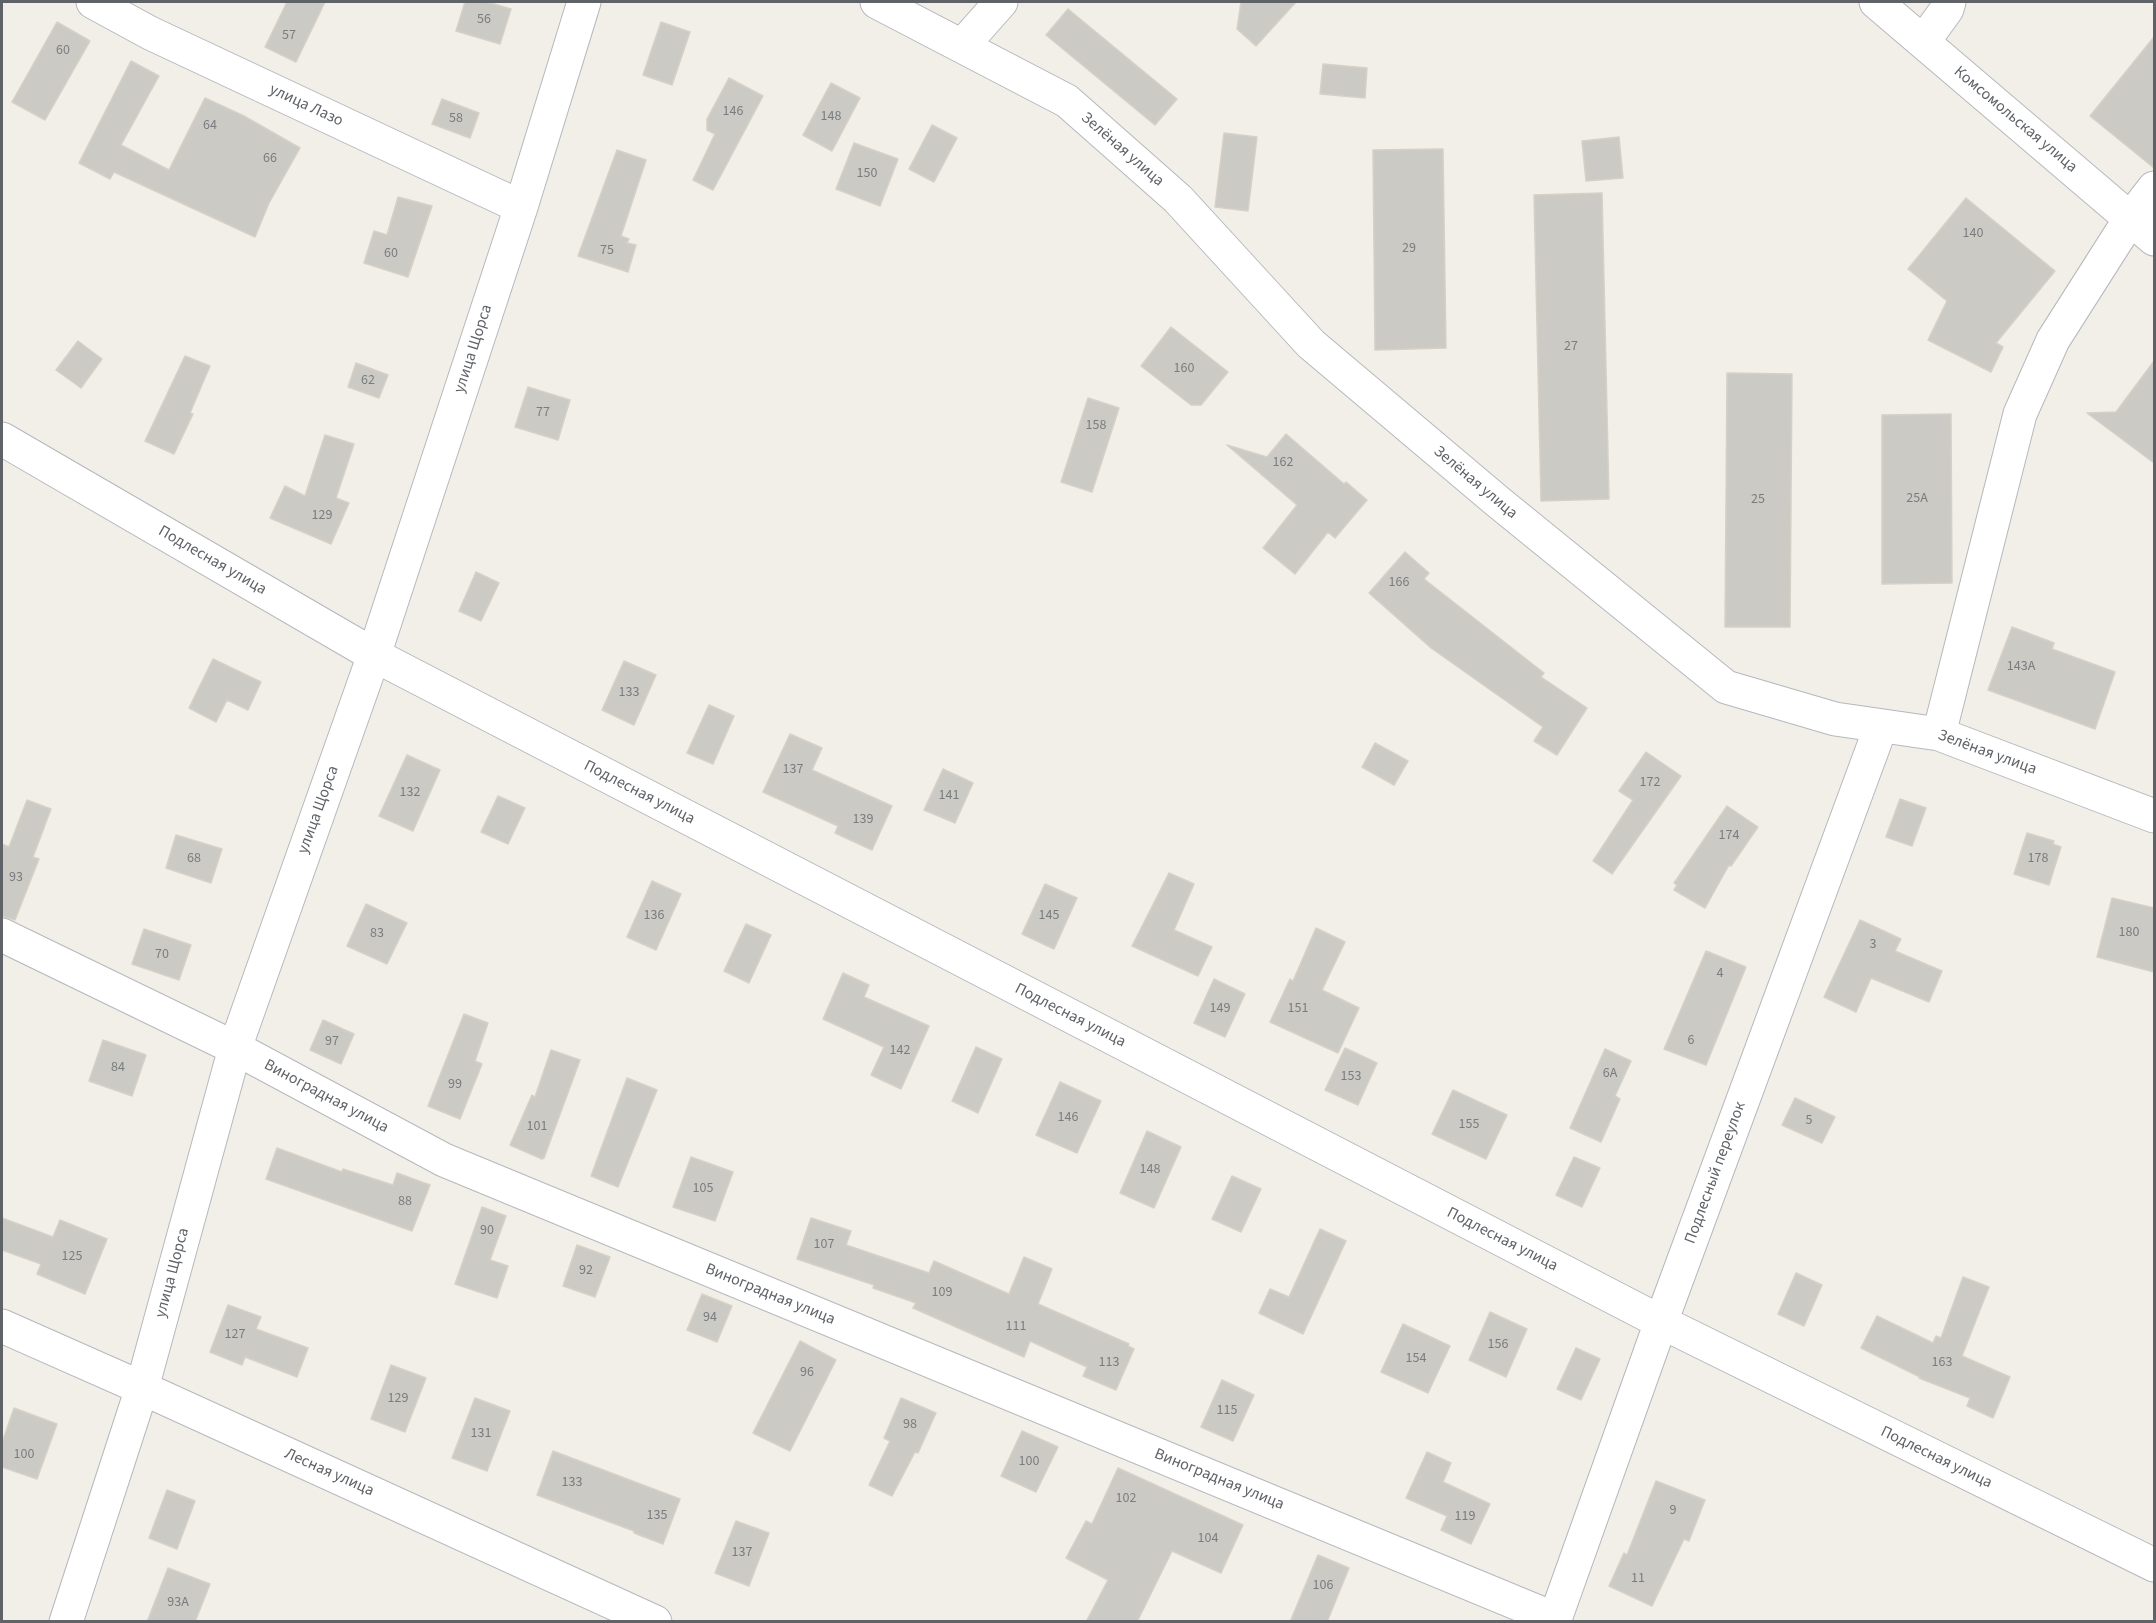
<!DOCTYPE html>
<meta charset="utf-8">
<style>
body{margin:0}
#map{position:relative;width:2156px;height:1623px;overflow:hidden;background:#f1efe8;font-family:"Source Sans 3",sans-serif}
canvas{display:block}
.frame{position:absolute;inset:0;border:3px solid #5f6368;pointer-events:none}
</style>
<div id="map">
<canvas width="2156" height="1623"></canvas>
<div class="frame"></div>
</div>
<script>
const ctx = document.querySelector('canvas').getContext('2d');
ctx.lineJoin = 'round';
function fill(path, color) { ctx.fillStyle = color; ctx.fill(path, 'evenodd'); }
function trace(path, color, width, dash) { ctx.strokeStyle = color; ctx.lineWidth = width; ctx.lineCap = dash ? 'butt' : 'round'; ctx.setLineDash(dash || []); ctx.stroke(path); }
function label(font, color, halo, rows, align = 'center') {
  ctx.font = font + ' "Source Sans 3",sans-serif'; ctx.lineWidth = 5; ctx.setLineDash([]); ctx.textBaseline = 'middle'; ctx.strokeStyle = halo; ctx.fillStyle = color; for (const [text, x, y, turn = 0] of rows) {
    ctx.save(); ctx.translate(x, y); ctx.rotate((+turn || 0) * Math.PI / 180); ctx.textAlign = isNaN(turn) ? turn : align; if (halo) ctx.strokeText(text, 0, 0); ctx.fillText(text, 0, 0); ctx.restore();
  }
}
const building = new Path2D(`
 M 287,2 L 325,2 L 296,62 L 265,47 Z
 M 465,2 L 487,2 L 511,9 L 500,44 L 456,31 Z
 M 1241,2 L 1296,2 L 1256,46 L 1237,29 Z
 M 1068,9 L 1177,99 L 1155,125 L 1046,35 Z
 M 57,22 L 90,41 L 45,120 L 12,102 Z
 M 661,22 L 690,32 L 672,85 L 643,75 Z
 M 2154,37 L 2154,168 L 2090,116 Z
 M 131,61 L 159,76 L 121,145 L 169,170 L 205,98 L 244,116 L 300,148 L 269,203 L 255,237 L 114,172 L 110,179 L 79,163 Z
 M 1323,64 L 1367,68 L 1365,98 L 1320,94 Z
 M 729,78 L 763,96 L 713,190 L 693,180 L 715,134 L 707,130 L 707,119 Z
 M 831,83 L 860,98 L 832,151 L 803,135 Z
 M 442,99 L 479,113 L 470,138 L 432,124 Z
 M 932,125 L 957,138 L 934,182 L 909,169 Z
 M 1224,133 L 1257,137 L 1248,211 L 1215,207 Z
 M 1619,137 L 1623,178 L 1586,181 L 1582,141 Z
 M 854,143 L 898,159 L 880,206 L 836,189 Z
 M 1443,149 L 1446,348 L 1375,350 L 1373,150 Z
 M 617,150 L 646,160 L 621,236 L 629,239 L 627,243 L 636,245 L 628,272 L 578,256 Z
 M 1602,193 L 1609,499 L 1541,501 L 1534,195 Z
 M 398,197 L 432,206 L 408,277 L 364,263 L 374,231 L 387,235 Z
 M 1966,198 L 2055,271 L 1996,343 L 2003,347 L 1991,372 L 1928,340 L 1947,301 L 1908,269 Z
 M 1171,327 L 1228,372 L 1201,405 L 1191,405 L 1141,366 Z
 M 78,341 L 102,359 L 81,388 L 56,370 Z
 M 185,356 L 210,366 L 190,413 L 193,414 L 174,454 L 145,441 Z
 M 2154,361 L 2154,463 L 2087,413 L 2116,412 Z
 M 356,363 L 388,375 L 379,398 L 348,387 Z
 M 1727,373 L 1792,374 L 1790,627 L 1725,627 Z
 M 528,387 L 570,400 L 558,440 L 515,427 Z
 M 1088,398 L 1119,408 L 1092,492 L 1061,482 Z
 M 1951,414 L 1952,583 L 1882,584 L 1882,415 Z
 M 1286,434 L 1344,484 L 1346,482 L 1367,500 L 1335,538 L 1328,532 L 1295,574 L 1263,548 L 1297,505 L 1227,445 L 1267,457 Z
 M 325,435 L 354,444 L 336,498 L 349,503 L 331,544 L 270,518 L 285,486 L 305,496 Z
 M 1405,552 L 1429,573 L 1424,579 L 1544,673 L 1541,677 L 1587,708 L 1557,755 L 1534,741 L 1543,727 L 1431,648 L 1369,593 Z
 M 476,572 L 499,583 L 481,621 L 459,611 Z
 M 2012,627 L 2054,643 L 2052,649 L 2115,672 L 2095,729 L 1988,690 Z
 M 213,659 L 261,682 L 248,710 L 227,700 L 216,722 L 189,708 Z
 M 624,661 L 656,675 L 634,725 L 602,710 Z
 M 709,705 L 734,716 L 713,764 L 687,753 Z
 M 790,734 L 822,748 L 812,770 L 892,806 L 872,850 L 835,833 L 838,826 L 763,792 Z
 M 1375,743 L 1408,761 L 1394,785 L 1362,767 Z
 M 1646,752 L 1681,776 L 1612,874 L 1593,861 L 1633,800 L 1619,791 Z
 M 407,755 L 440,770 L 413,831 L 379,816 Z
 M 943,769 L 973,783 L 955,823 L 924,810 Z
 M 498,796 L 525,808 L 508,844 L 481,832 Z
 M 1900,799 L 1926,808 L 1912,846 L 1886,837 Z
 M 27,800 L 51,809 L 33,857 L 39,859 L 15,920 L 2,916 L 2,844 L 9,847 Z
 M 1727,806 L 1758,827 L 1731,866 L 1729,865 L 1705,908 L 1674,890 L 1677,885 L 1674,883 Z
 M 2027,833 L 2054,841 L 2053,844 L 2061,847 L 2049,885 L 2014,874 Z
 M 176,835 L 222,849 L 211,883 L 166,868 Z
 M 1169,873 L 1194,884 L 1174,930 L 1212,947 L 1198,976 L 1132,946 Z
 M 652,881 L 681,894 L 656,950 L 627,937 Z
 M 1045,884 L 1077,898 L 1054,949 L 1022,934 Z
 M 2112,898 L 2154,908 L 2154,972 L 2097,957 Z
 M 366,904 L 407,923 L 387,964 L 347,946 Z
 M 1860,920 L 1901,939 L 1895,951 L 1942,971 L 1929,1002 L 1871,978 L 1856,1012 L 1824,997 Z
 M 746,924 L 771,935 L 749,983 L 724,971 Z
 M 1316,928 L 1345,942 L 1322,990 L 1359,1008 L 1338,1053 L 1270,1022 L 1290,979 L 1293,981 Z
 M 144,929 L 191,945 L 179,980 L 132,964 Z
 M 1706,951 L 1746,967 L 1706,1065 L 1664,1049 Z
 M 843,973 L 869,985 L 864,997 L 929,1026 L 901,1089 L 871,1075 L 884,1047 L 823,1019 Z
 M 1214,979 L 1245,994 L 1225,1037 L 1194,1023 Z
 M 464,1014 L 488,1023 L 475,1061 L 482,1064 L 460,1119 L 428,1106 Z
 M 323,1020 L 354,1034 L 341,1064 L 310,1050 Z
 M 103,1040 L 146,1055 L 132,1096 L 89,1081 Z
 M 976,1047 L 1002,1059 L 978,1113 L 952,1101 Z
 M 1345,1048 L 1377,1063 L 1358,1105 L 1325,1090 Z
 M 1605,1049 L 1631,1061 L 1615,1096 L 1620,1099 L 1601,1142 L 1570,1128 Z
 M 551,1050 L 580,1060 L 544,1158 L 542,1159 L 510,1145 L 532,1095 L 535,1097 Z
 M 627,1078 L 657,1090 L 618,1187 L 591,1176 Z
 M 1060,1082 L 1101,1101 L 1077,1153 L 1036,1135 Z
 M 1453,1090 L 1507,1115 L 1486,1159 L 1432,1134 Z
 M 1795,1098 L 1835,1117 L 1822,1143 L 1782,1125 Z
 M 1147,1131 L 1181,1147 L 1154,1208 L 1120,1193 Z
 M 277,1148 L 342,1172 L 343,1169 L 393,1185 L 397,1173 L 430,1185 L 412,1231 L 266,1179 Z
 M 691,1157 L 733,1172 L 715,1221 L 673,1207 Z
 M 1574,1157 L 1600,1168 L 1582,1207 L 1556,1195 Z
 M 1232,1176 L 1261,1189 L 1241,1232 L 1212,1219 Z
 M 482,1207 L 506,1216 L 490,1260 L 508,1266 L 497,1298 L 455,1284 Z
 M 2,1218 L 53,1237 L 60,1220 L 107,1239 L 85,1294 L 37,1274 L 41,1264 L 2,1250 Z
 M 811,1218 L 851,1231 L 846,1245 L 929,1273 L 934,1261 L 1009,1294 L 1024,1257 L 1052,1269 L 1038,1304 L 1129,1344 L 1128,1346 L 1134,1349 L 1116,1390 L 1083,1376 L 1087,1367 L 1030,1341 L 1024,1357 L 913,1308 L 916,1303 L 873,1288 L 874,1285 L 797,1259 Z
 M 1320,1229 L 1346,1241 L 1303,1334 L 1259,1313 L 1270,1289 L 1289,1297 Z
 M 577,1245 L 610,1257 L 595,1297 L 563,1286 Z
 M 1796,1273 L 1822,1285 L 1804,1326 L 1778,1314 Z
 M 1963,1277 L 1989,1287 L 1962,1356 L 2010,1377 L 1993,1418 L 1967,1406 L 1970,1398 L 1919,1378 L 1920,1377 L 1861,1348 L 1877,1316 L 1933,1343 L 1936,1336 L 1941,1338 Z
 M 702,1294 L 732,1306 L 717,1342 L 687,1330 Z
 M 228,1305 L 261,1317 L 256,1329 L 308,1348 L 297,1377 L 245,1357 L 242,1365 L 210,1352 Z
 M 1490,1312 L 1527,1329 L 1506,1377 L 1469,1360 Z
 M 1403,1324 L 1450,1346 L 1428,1393 L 1381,1372 Z
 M 800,1341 L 836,1360 L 790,1451 L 753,1433 Z
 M 1576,1348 L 1600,1359 L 1581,1400 L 1557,1389 Z
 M 391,1365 L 426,1378 L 405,1432 L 371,1419 Z
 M 1222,1380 L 1254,1395 L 1233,1441 L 1201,1427 Z
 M 475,1398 L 510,1411 L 487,1471 L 452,1458 Z
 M 901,1398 L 936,1413 L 918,1453 L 915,1452 L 892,1496 L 869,1485 L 890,1441 L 884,1438 Z
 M 14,1408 L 57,1424 L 37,1479 L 2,1467 L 2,1443 Z
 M 1022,1431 L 1058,1447 L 1036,1492 L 1001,1476 Z
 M 553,1451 L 680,1499 L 663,1544 L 634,1533 L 634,1531 L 537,1495 Z
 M 1427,1452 L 1451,1463 L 1443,1482 L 1490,1504 L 1471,1544 L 1441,1530 L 1447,1516 L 1406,1498 Z
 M 1118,1468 L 1243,1525 L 1221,1573 L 1172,1551 L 1137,1622 L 1086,1622 L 1108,1580 L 1066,1558 L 1086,1521 L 1092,1524 Z
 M 1656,1481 L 1705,1500 L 1689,1541 L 1684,1539 L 1652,1606 L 1609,1586 L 1624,1553 L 1627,1555 Z
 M 167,1490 L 195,1501 L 177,1549 L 149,1538 Z
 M 736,1521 L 769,1533 L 749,1586 L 715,1573 Z
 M 1318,1555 L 1349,1568 L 1327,1622 L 1290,1622 Z
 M 168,1568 L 210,1584 L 195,1622 L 147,1622 Z`);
fill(building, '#cccac5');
trace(building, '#d6d1c6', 1.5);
const minor = new Path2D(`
 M 93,2 L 150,33 L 521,207
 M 877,2 L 1067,101 L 1178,199 L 1311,344 L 1497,501 L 1726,687 L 1835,719 L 1939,734 L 2154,816
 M 1876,2 L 2154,239
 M 1923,42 L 1947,9 L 1949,2
 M 962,46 L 1001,2
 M 2,439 L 374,655 L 1661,1322 L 2154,1565
 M 1939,734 L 2020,414 L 2053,340 L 2130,219 L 2154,188
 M 2,935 L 235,1048 L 444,1160 L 1555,1619
 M 2,1326 L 142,1388 L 655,1622
 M 66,1622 L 142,1388 L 235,1048 L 374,655 L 521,207 L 584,2
 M 1554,1622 L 1661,1322 L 1881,726`);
trace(minor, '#b5b8bc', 35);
trace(minor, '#fff', 33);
label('14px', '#7a7d7f', null, [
 ["56",484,20],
 ["57",289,36],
 ["60",63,51],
 ["146",733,112],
 ["148",831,117],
 ["58",456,119],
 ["64",210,126],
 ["66",270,159],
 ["150",867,174],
 ["140",1973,234],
 ["29",1409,249],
 ["75",607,251],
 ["60",391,254],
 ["27",1571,347],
 ["160",1184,369],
 ["62",368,381],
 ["77",543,413],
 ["158",1096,426],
 ["162",1283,463],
 ["25А",1917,499],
 ["25",1758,500],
 ["129",322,516],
 ["166",1399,583],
 ["143А",2021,667],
 ["133",629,693],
 ["137",793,770],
 ["172",1650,783],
 ["132",410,793],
 ["141",949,796],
 ["139",863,820],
 ["174",1729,836],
 ["68",194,859],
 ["178",2038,859],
 ["93",16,878],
 ["136",654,916],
 ["145",1049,916],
 ["180",2129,933],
 ["83",377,934],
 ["3",1873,945],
 ["70",162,955],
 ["4",1720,974],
 ["149",1220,1009],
 ["151",1298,1009],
 ["6",1691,1041],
 ["97",332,1042],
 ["142",900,1051],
 ["84",118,1068],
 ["6А",1610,1074],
 ["153",1351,1077],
 ["99",455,1085],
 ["146",1068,1118],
 ["5",1809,1121],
 ["155",1469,1125],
 ["101",537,1127],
 ["148",1150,1170],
 ["105",703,1189],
 ["88",405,1202],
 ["90",487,1231],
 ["107",824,1245],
 ["125",72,1257],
 ["92",586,1271],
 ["109",942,1293],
 ["94",710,1318],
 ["111",1016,1327],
 ["127",235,1335],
 ["156",1498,1345],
 ["154",1416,1359],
 ["113",1109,1363],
 ["163",1942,1363],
 ["96",807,1373],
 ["129",398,1399],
 ["115",1227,1411],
 ["98",910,1425],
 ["131",481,1434],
 ["100",24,1455],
 ["100",1029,1462],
 ["133",572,1483],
 ["102",1126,1499],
 ["9",1673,1511],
 ["135",657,1516],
 ["119",1465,1517],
 ["104",1208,1539],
 ["137",742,1553],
 ["11",1638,1579],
 ["106",1323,1586],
 ["93А",178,1603]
]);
label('16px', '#5f6368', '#fff', [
 ["улица Лазо",306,106,25],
 ["Комсомольская улица",2015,120,40],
 ["Зелёная улица",1122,150,41],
 ["улица Щорса",474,349,-72],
 ["Зелёная улица",1475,483,40],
 ["Подлесная улица",212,561,30],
 ["Зелёная улица",1987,753,20],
 ["Подлесная улица",639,793,27],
 ["улица Щорса",319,810,-70],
 ["Подлесная улица",1070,1016,27],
 ["Виноградная улица",326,1097,28],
 ["Подлесный переулок",1716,1173,-70],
 ["Подлесная улица",1502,1240,27],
 ["улица Щорса",173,1273,-75],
 ["Виноградная улица",770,1295,22],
 ["Подлесная улица",1936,1458,26],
 ["Лесная улица",329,1473,24],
 ["Виноградная улица",1219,1480,22]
]);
</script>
